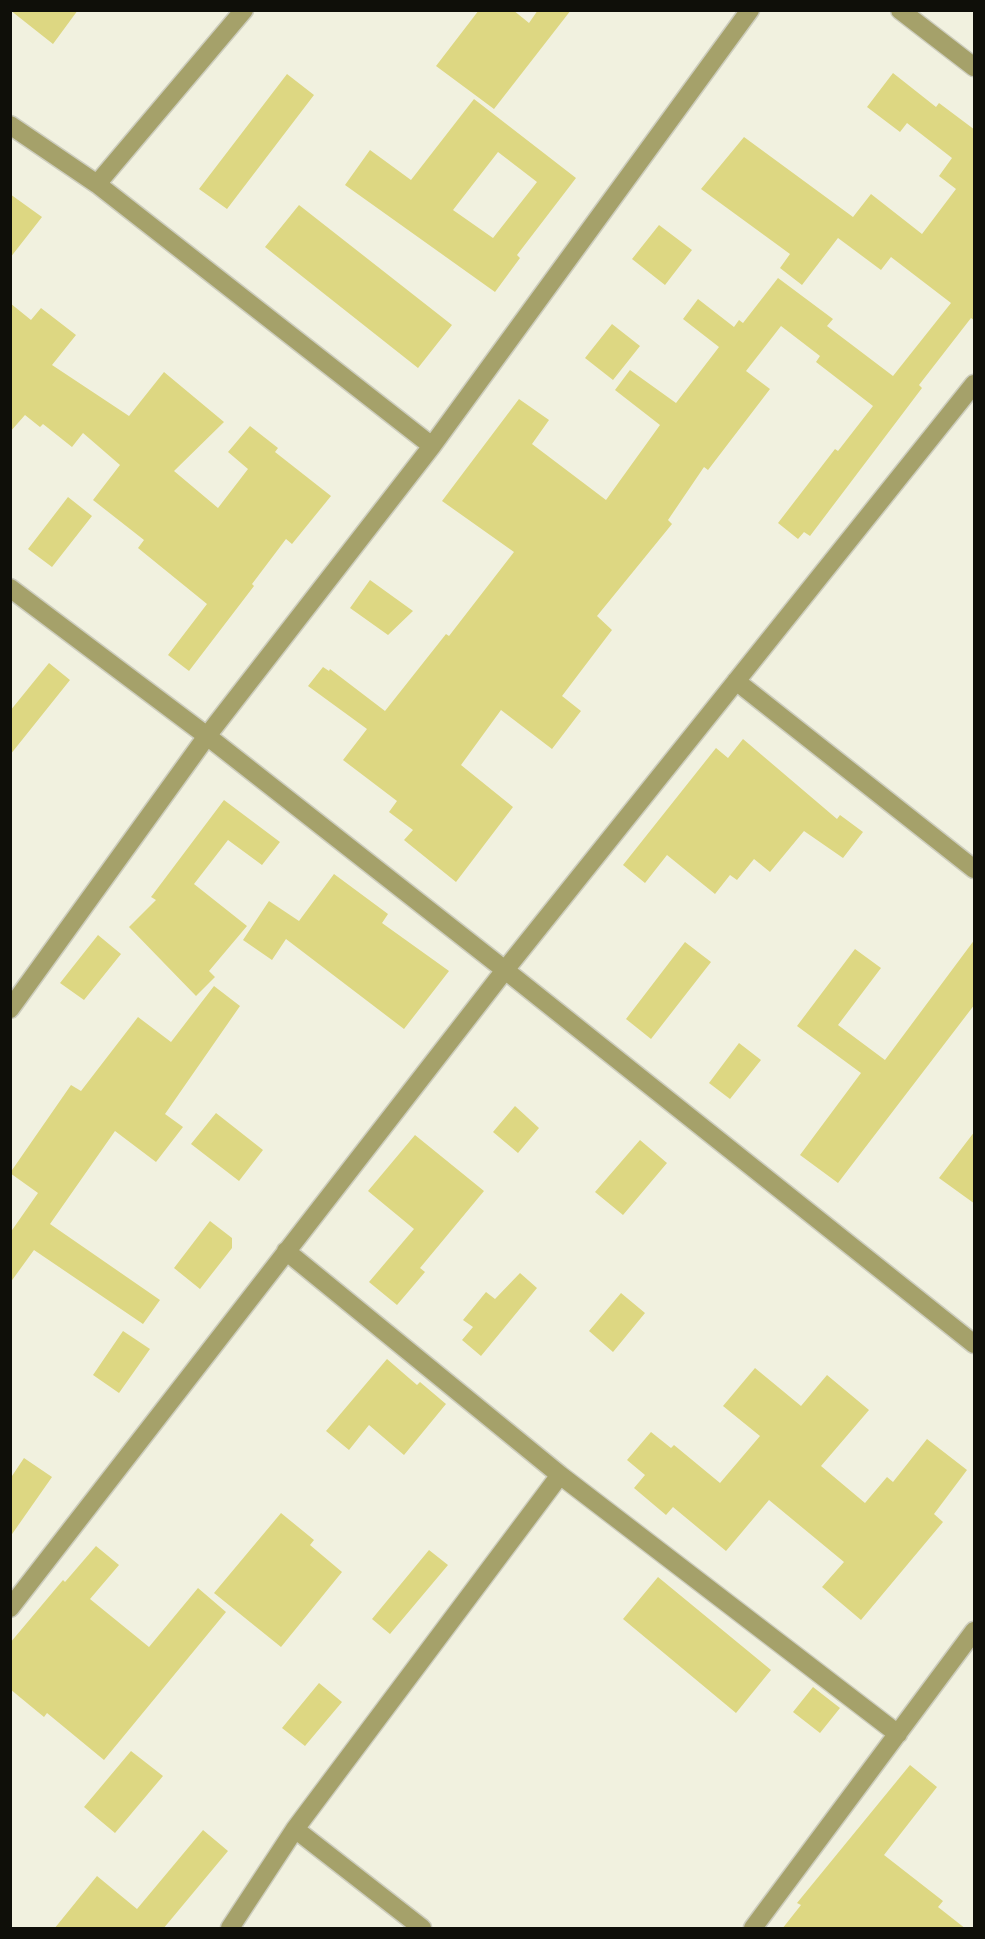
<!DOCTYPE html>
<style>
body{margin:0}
#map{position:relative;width:985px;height:1939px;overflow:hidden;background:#f1f1df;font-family:"Asap Condensed",sans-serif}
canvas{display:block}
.frame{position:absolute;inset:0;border:12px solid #0f0f09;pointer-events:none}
</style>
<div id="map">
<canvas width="985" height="1939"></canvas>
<div class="frame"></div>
</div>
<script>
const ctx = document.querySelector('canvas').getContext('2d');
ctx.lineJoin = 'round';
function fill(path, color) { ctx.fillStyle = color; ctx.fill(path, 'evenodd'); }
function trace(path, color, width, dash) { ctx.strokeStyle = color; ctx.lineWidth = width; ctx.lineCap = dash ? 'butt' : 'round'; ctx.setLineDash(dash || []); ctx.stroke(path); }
fill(new Path2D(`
 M 10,10 L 78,10 L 53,44 Z
 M 479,10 L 513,10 L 529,23 L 538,10 L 571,10 L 494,109 L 436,66 Z
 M 893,73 L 936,107 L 939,103 L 975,130 L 975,321 L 971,318 L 919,385 L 922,388 L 810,536 L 804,532 L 798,539 L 778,523 L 835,449 L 838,451 L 873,406 L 816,362 L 820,356 L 781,326 L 746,371 L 770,389 L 708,470 L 704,467 L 668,520 L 672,524 L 597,616 L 612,630 L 562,696 L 581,711 L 552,749 L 501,710 L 461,765 L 513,807 L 456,882 L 404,840 L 413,830 L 389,812 L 397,801 L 343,760 L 367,729 L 308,686 L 323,667 L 329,671 L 330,669 L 385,711 L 446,634 L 449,636 L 514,552 L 442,501 L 519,399 L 549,420 L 532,444 L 606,500 L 660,425 L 615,390 L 630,370 L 676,403 L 719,347 L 683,319 L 698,299 L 734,327 L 739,320 L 743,323 L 778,278 L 833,319 L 827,326 L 893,376 L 951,303 L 891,257 L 881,270 L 838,238 L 802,285 L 780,268 L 790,254 L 701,189 L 744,137 L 853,217 L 871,194 L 922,234 L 956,189 L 939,176 L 952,158 L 907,123 L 900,132 L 867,107 Z
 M 287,74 L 314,95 L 227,209 L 199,189 Z
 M 474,99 L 576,178 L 517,255 L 520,258 L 495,292 L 345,185 L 370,150 L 411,180 ZM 498,152 L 537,182 L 493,238 L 453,210 Z
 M 10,194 L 42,217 L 10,258 Z
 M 299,205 L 452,325 L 418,368 L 265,247 Z
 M 659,225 L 692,250 L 665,285 L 632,259 Z
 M 10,303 L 31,320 L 41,308 L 76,335 L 52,365 L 129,416 L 164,372 L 224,422 L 174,471 L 218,508 L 248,469 L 228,452 L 250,426 L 278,448 L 275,452 L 331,496 L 292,544 L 286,539 L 252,584 L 254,586 L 189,671 L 168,655 L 207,604 L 138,548 L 144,540 L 93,500 L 120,465 L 83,433 L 72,447 L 43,424 L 40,427 L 25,415 L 10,432 Z
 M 612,324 L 640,346 L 613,380 L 585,358 Z
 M 68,497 L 92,516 L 52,567 L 28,549 Z
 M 370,580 L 413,611 L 388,635 L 350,608 Z
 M 49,663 L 70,680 L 10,755 L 10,711 Z
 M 743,739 L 837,819 L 840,815 L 863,832 L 843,858 L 804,831 L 770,872 L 754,859 L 737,880 L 730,875 L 715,894 L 667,855 L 645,883 L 623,865 L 716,748 L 728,758 Z
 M 224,800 L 280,842 L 262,865 L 228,840 L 194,884 L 247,926 L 209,971 L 215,977 L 196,996 L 129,927 L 156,900 L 151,897 Z
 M 334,874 L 388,914 L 382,923 L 449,971 L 404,1029 L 286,939 L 272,960 L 243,940 L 269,901 L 299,921 Z
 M 98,935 L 121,954 L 84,1000 L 60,983 Z
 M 975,939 L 975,1004 L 838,1183 L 800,1155 L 861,1073 L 797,1026 L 855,949 L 881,968 L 838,1025 L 885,1060 Z
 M 685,942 L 711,962 L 651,1039 L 626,1019 Z
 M 214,986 L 240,1006 L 165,1114 L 183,1127 L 156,1162 L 115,1131 L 50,1224 L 160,1300 L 143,1324 L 34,1250 L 10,1283 L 10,1233 L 38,1193 L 10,1173 L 71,1085 L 81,1091 L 138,1017 L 171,1042 Z
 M 739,1043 L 761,1060 L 730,1099 L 709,1083 Z
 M 515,1106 L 539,1128 L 518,1153 L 493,1132 Z
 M 216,1113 L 263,1150 L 239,1181 L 191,1144 Z
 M 975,1131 L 975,1204 L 939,1178 Z
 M 415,1135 L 484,1191 L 420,1268 L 425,1272 L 397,1305 L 369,1282 L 414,1229 L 368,1191 Z
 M 640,1140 L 667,1163 L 623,1215 L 595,1192 Z
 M 210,1221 L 232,1238 L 232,1248 L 200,1289 L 174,1268 Z
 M 520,1273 L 537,1288 L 481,1356 L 462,1340 L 473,1327 L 463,1320 L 486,1292 L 495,1299 Z
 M 621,1293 L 645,1313 L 613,1352 L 589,1331 Z
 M 123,1331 L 150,1349 L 119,1393 L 93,1375 Z
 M 387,1359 L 417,1385 L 420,1382 L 446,1404 L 404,1455 L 369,1425 L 349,1450 L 326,1431 Z
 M 755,1368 L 801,1406 L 827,1375 L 869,1410 L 821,1466 L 865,1503 L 887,1477 L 893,1482 L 927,1439 L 967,1470 L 934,1514 L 943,1522 L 861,1620 L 822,1587 L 844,1562 L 769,1500 L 726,1551 L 673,1507 L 666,1515 L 634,1488 L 645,1475 L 627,1460 L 651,1432 L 671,1448 L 674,1445 L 720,1483 L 760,1436 L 723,1406 Z
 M 24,1458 L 52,1477 L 10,1537 L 10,1479 Z
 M 281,1513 L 314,1540 L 310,1545 L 342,1572 L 281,1647 L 214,1593 Z
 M 96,1546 L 119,1565 L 90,1599 L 149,1647 L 198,1588 L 226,1612 L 104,1760 L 47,1713 L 44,1717 L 10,1689 L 10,1643 L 63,1580 L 65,1582 Z
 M 429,1550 L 448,1565 L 390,1634 L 372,1619 Z
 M 658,1577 L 771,1670 L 736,1713 L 623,1619 Z
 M 319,1683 L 342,1702 L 305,1746 L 282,1728 Z
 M 813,1687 L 840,1708 L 820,1733 L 793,1712 Z
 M 131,1751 L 163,1776 L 115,1833 L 84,1807 Z
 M 910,1765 L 937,1787 L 884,1855 L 943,1901 L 938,1907 L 966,1929 L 782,1929 L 801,1905 L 797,1903 Z
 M 203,1830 L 228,1851 L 163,1929 L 54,1929 L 97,1876 L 137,1909 Z`), '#ddd782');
const minor = new Path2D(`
 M 900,10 L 974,67
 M 10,125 L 97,184 L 432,446
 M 97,184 L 244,10
 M 10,588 L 207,736 L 505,970 L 974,1344
 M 736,681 L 974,869
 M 10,1009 L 207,736 L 432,446 L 750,10
 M 286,1251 L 560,1475 L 898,1734
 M 10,1608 L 505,970 L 974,384
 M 295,1829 L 422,1928
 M 230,1928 L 295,1829 L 560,1475
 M 753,1928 L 974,1631`);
trace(minor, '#cdcdbd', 21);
trace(minor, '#a5a16a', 18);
</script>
